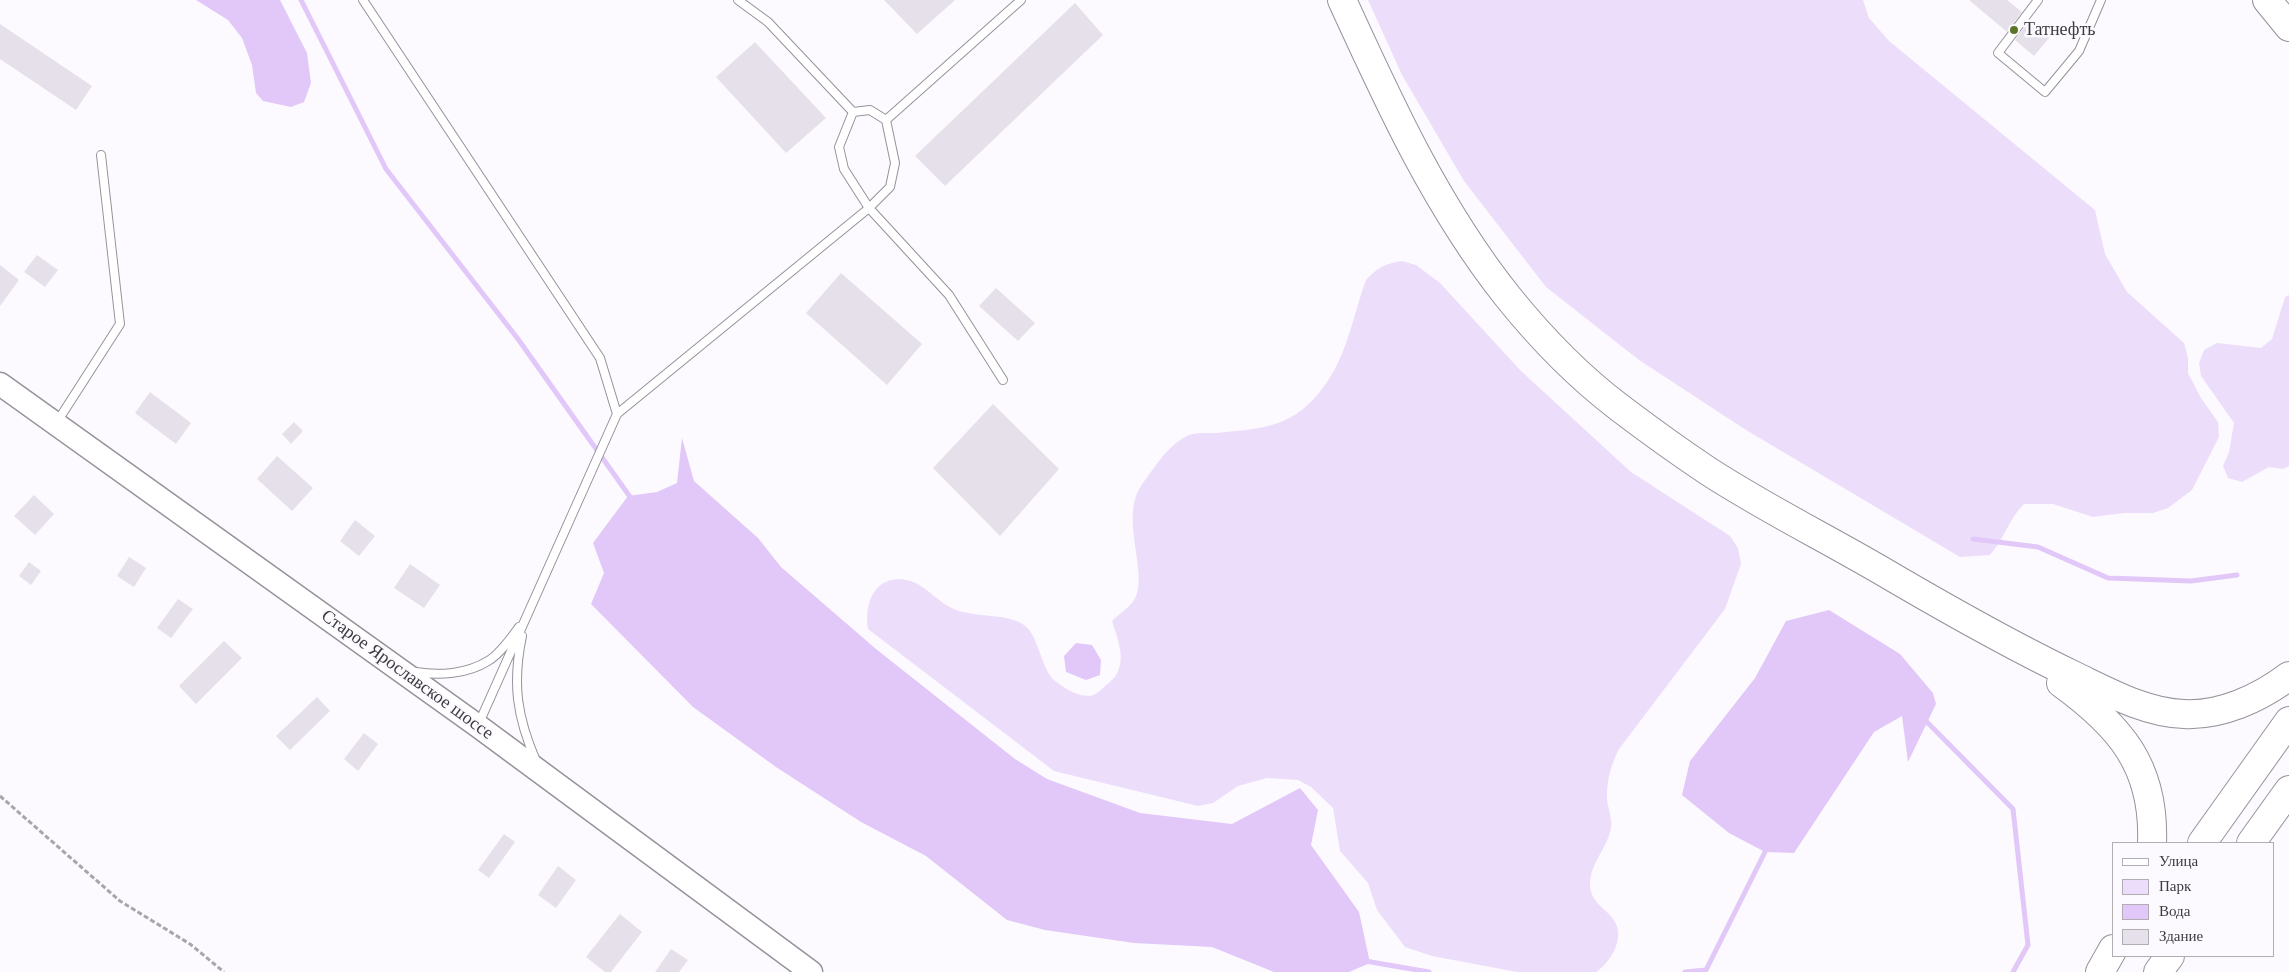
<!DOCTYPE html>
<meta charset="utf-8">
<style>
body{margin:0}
#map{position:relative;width:2289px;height:972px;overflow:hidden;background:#fcfafe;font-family:Georgia,serif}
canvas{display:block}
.legend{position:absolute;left:2112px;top:842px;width:162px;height:115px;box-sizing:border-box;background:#fcfafe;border:1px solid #b0aeb2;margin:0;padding:6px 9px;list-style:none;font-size:15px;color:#3d3b3f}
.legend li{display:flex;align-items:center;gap:10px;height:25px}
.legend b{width:25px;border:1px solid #b0aeb2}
</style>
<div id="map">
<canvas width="2289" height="972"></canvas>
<ul class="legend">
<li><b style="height:6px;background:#fff"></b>Улица</li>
<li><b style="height:14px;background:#ecdefb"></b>Парк</li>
<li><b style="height:14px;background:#e1c8f9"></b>Вода</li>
<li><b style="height:14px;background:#e6e0eb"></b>Здание</li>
</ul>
</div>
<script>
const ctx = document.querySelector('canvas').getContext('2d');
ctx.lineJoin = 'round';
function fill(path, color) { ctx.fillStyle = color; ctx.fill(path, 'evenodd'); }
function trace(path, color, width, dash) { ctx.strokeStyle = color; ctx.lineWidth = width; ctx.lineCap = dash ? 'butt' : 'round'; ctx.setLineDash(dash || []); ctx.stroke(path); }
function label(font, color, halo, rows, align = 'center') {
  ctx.font = font + ' Georgia,serif'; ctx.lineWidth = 5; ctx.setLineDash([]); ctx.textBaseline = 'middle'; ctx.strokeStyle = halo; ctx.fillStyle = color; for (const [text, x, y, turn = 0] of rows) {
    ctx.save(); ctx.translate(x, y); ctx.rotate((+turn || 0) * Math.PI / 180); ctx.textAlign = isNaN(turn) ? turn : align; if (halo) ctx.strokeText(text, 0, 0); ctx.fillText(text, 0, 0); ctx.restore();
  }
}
fill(new Path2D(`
 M 1368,0 L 1863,0 L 1869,18 L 1889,41 L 2095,210 L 2105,254 L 2127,292 L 2184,343 L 2188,358 L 2188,373 L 2201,398 L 2218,422 L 2219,437 L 2192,490 L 2168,508 L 2153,513 L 2124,513 L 2093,517 L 2053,504 L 2024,504 C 2009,519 2004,539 1990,555 L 1960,557 L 1746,430 L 1639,360 L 1546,287 L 1464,181 L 1402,75 Z
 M 1402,261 L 1416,265 L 1440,283 L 1521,371 L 1631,472 L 1730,536 L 1738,548 L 1741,564 L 1725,609 L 1619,749 C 1612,763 1607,779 1607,794 C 1606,805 1613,817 1611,828 C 1607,849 1590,863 1590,885 C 1591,904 1607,908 1615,922 C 1625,939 1610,963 1596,972 L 1517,972 L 1432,956 L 1405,947 L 1377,910 L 1368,883 L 1340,851 L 1333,808 L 1311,787 L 1298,780 L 1267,778 L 1238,786 L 1213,803 L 1198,806 L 1054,771 L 868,629 C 864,604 874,574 907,580 C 926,584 939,605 959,611 C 979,617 1009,614 1024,625 C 1039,635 1041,670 1055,681 C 1064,688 1081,699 1093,695 C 1097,694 1102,689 1105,686 C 1113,680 1117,676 1120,665 C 1123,650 1116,635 1112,621 C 1118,615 1131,606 1134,600 C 1150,576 1119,518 1141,486 C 1154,468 1167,446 1187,436 C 1194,432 1208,433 1217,433 C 1265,428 1294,428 1325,385 C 1348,353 1353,315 1366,280 C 1377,268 1386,263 1402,261 Z
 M 2289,295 L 2289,466 L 2283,469 L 2269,467 L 2242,482 L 2228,478 L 2223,466 L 2229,452 L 2234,423 L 2201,376 L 2199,363 L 2204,350 L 2217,343 L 2261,348 L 2272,339 L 2285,297 Z`), '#ecdefb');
fill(new Path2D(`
 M 196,0 L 280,0 L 307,53 L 311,83 L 304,102 L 291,107 L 263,101 L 256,93 L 252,65 L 242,38 L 228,20 Z
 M 682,438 L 694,481 L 758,538 L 781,567 L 876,649 L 1015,759 L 1047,779 L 1140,813 L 1232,824 L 1300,788 L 1318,810 L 1311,845 L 1359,912 L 1370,963 L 1349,972 L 1274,972 L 1212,947 L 1134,943 L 1045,930 L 1007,920 L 926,856 L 861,822 L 776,767 L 693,707 L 591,604 L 604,573 L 593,543 L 628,496 L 657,492 L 677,483 Z
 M 1829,610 L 1900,654 L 1933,693 L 1936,704 L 1908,762 L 1902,716 L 1874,732 L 1794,853 L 1765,852 L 1729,833 L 1682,795 L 1690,761 L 1755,678 L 1786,621 Z
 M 1076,643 L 1092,645 L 1101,660 L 1100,675 L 1086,680 L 1066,672 L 1064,656 Z`), '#e1c8f9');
trace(new Path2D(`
 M 301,0 L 386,169 L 518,339 L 633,501
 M 1973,539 L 2038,547 L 2108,578 L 2191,581 L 2237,575
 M 1922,717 L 2013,809 L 2028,945 L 2013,972
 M 1365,961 L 1429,972
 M 1685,972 L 1706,970 L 1768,846`), '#e1c8f9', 5);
fill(new Path2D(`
 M 884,0 L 955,0 L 917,34 Z
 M 1969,0 L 2007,0 L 2022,12 L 2007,32 Z
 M 1075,3 L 1103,35 L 945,186 L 915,156 Z
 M 2030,20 L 2050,37 L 2034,56 L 2015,40 Z
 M 0,24 L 92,86 L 76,110 L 0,59 Z
 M 755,42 L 826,118 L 786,153 L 716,77 Z
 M 37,255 L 58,270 L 45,287 L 24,272 Z
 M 0,265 L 19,280 L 0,306 Z
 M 841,273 L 922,344 L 887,385 L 806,313 Z
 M 996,288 L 1035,323 L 1018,341 L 979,306 Z
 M 150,392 L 191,423 L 176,444 L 135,413 Z
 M 993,404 L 1059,469 L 1000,536 L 933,468 Z
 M 294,422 L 303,431 L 291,444 L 282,434 Z
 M 277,456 L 313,488 L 292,511 L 257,479 Z
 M 34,495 L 54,514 L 35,535 L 14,516 Z
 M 355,520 L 375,536 L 359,556 L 340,541 Z
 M 129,557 L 146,568 L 134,587 L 117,576 Z
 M 29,562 L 41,571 L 31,585 L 19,576 Z
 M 410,564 L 440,585 L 424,608 L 394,588 Z
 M 178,599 L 193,609 L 171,638 L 157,628 Z
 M 224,641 L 242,658 L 196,704 L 179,686 Z
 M 317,697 L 330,711 L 290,750 L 276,736 Z
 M 364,733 L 378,744 L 358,771 L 344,759 Z
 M 504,834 L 515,842 L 489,878 L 478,870 Z
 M 558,866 L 576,880 L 556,908 L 538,895 Z
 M 620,914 L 642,932 L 611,972 L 605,972 L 586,957 Z
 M 671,949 L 688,960 L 679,972 L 655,972 Z`), '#e6e0eb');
const lane = new Path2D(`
 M 363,0 L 600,358 L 617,414
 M 738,0 L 768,22 L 853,112
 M 2038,0 L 1998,53 L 2045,92 L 2079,51 L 2101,0
 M 886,120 L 870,110 L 853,112 L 839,147 L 844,169 L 869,208 L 949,295 L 1003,380
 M 57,422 L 120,324 L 101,155
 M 522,636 C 512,684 517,717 536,761
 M 416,672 C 439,676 467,674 488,661 C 500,654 511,638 519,627
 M 479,723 L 617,414 L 869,208 L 890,187 L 895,163 L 886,120 L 1021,0`);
const secondary = new Path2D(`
 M 0,384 L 478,726 L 811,972`);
const highway = new Path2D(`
 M 1342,0 C 1389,103 1437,208 1508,297 C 1541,338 1579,377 1620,408 C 1649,430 1678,451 1708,471 C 1768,510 1832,541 1894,578 C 1954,613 2014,647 2077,677 C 2110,693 2147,713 2184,714 C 2221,716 2260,698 2289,676
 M 2267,0 L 2289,27
 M 2061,683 C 2120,726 2155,766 2152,843
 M 2202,843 L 2289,721
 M 2251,843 L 2289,790
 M 2100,972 L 2113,949
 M 2158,972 L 2170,956`);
trace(lane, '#96919b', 10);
trace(secondary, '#96919b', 25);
trace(highway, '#96919b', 30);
trace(new Path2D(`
 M 0,796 L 120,901 L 190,944 L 224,972`), '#a8a6aa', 3, [5, 2.5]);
trace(lane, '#fff', 8);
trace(secondary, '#fff', 22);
trace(highway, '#fff', 28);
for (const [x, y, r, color] of [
 [2014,30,5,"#59762b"]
]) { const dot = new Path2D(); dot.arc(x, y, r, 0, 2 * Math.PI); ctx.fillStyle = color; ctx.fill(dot); trace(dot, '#fcfafe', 2); }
label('18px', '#3d3b3f', '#fcfafe', [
 ["Татнефть",2024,30]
], 'left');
label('18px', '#3d3b3f', '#fcfafe', [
 ["Старое Ярославское шоссе",407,675,36]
]);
</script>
